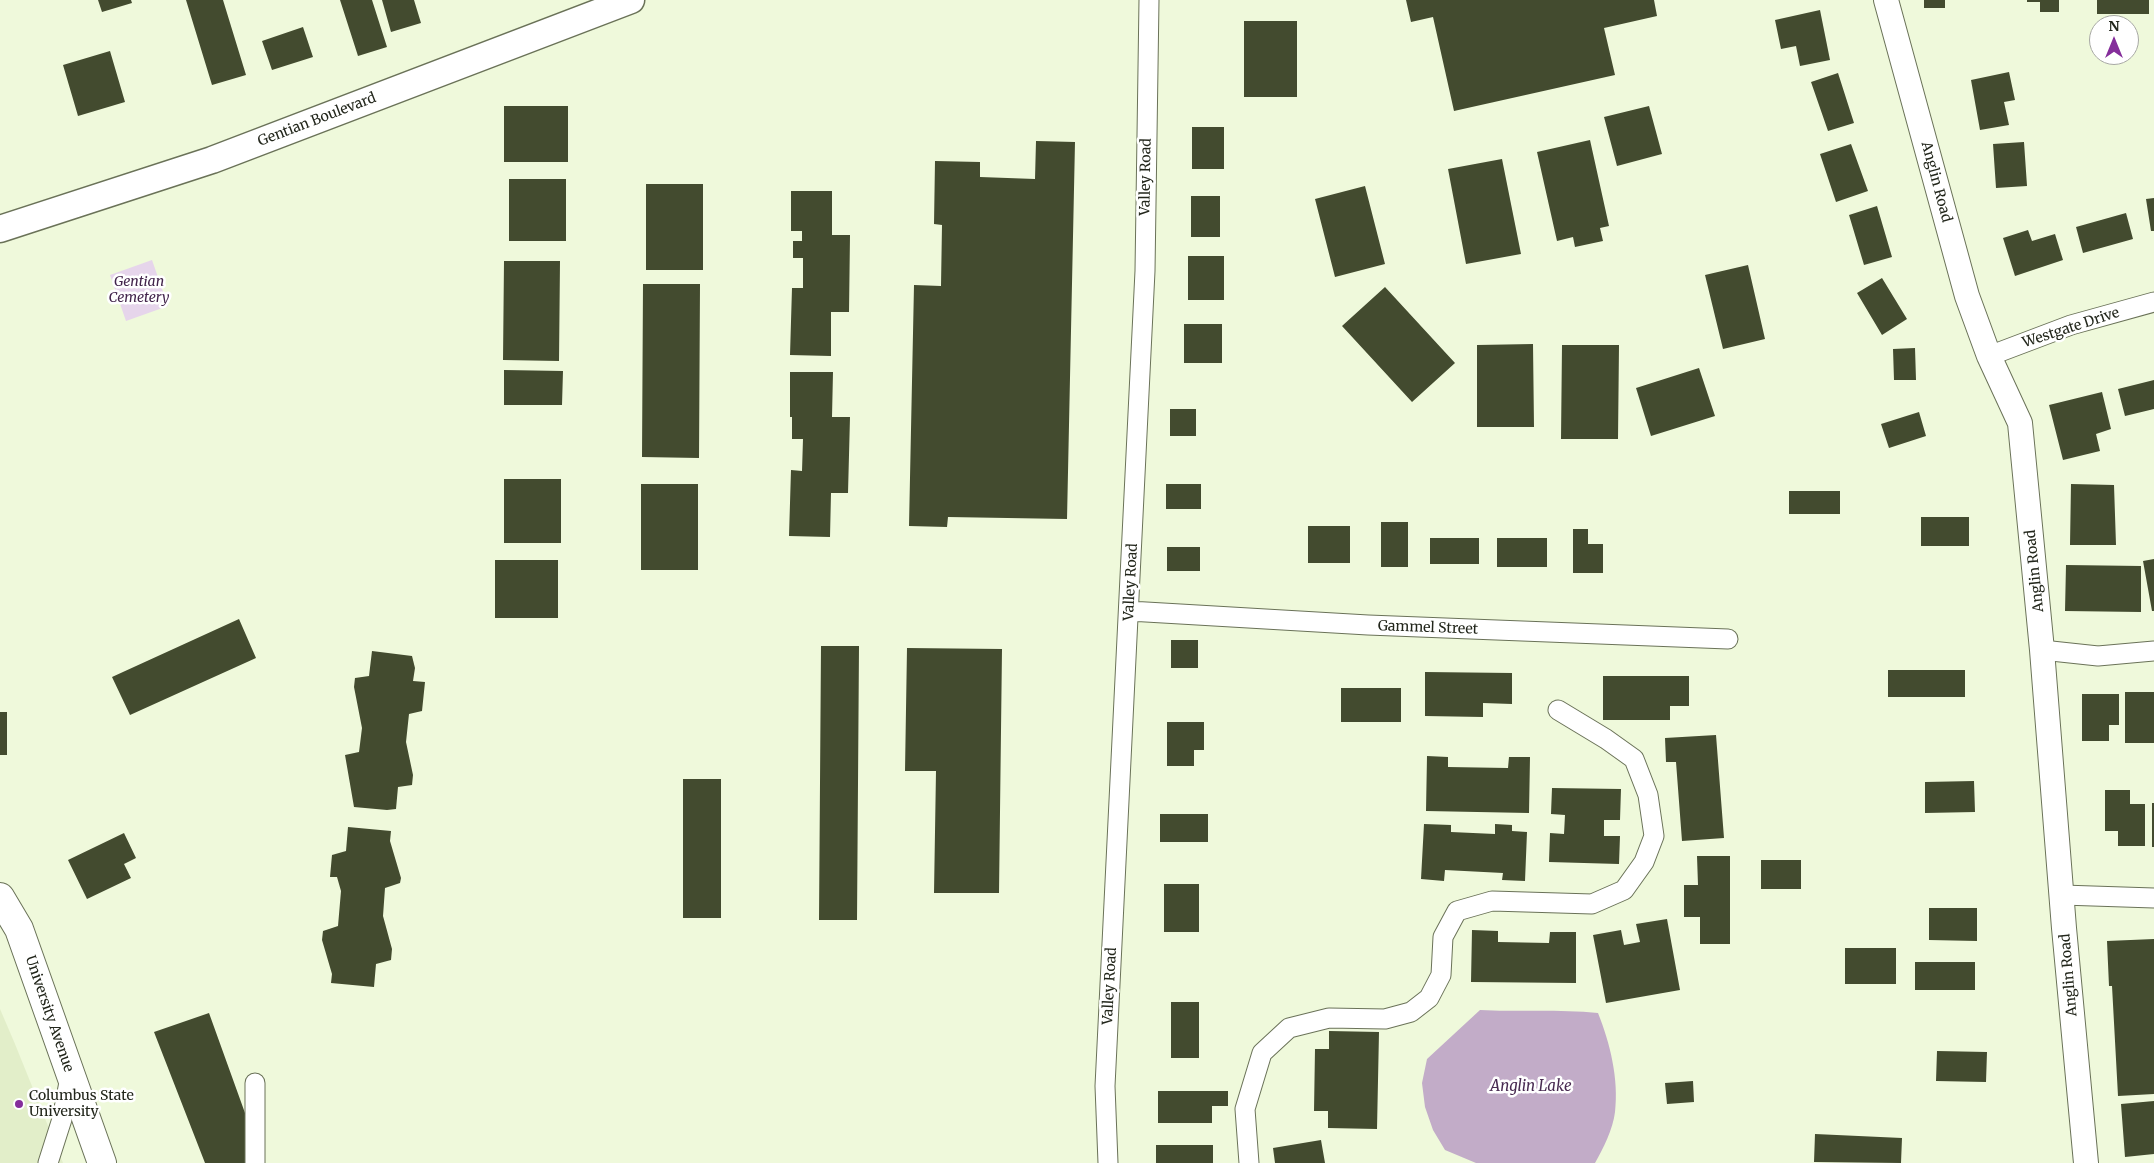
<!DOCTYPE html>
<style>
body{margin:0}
#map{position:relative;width:2154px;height:1163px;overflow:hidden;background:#eff9db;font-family:Merriweather,serif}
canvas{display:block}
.north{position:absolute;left:2089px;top:15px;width:50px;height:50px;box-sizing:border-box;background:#fff;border:1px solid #a7a8a4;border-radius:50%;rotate:0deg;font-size:14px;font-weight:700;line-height:20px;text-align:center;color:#22261b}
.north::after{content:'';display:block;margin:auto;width:18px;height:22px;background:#852e9b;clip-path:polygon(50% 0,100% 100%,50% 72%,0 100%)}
</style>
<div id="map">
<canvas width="2154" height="1163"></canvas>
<div class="north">N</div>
</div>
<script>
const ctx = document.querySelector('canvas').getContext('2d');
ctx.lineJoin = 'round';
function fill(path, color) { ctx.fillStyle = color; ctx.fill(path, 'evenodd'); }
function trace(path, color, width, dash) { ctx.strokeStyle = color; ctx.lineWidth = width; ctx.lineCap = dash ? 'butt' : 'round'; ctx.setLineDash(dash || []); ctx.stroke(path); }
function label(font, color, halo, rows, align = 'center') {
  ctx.font = font + ' Merriweather,serif'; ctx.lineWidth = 5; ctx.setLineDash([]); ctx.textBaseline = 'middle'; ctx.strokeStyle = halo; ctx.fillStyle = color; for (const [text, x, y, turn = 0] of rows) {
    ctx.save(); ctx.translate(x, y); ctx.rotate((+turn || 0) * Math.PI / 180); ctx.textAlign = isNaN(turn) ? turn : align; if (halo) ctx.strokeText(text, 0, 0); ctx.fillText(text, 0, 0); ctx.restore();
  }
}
fill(new Path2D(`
 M 0,1009 L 15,1044 L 63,1163 L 0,1163 Z`), '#e2eec9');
fill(new Path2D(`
 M 152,260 L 168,306 L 126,321 L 110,275 Z`), '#e6d5eb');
fill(new Path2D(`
 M 1480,1010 C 1519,1012 1559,1009 1598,1013 C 1610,1043 1619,1079 1615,1112 C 1613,1129 1603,1149 1595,1163 L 1476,1163 L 1445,1150 L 1433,1130 L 1425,1107 L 1422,1083 L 1427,1059 Z`), '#c2acc8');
fill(new Path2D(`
 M 98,0 L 131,0 L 132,3 L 102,12 Z
 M 186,0 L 223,0 L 246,75 L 212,85 Z
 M 340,0 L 372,0 L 387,47 L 358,56 Z
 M 382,0 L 414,0 L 421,23 L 391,32 Z
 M 1406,0 L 1654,0 L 1657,16 L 1604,28 L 1615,75 L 1454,111 L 1433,17 L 1411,22 Z
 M 1924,0 L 1945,0 L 1945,8 L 1924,8 Z
 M 2027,0 L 2059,0 L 2059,12 L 2040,12 L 2040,2 L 2027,2 Z
 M 2097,0 L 2149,0 L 2149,14 L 2097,14 Z
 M 1820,10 L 1830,60 L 1800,66 L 1796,46 L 1781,49 L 1775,20 Z
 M 1244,21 L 1297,21 L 1297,97 L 1244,97 Z
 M 303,27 L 313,57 L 272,70 L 262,41 Z
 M 110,51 L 125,102 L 78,116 L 63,65 Z
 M 2009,72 L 2015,100 L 2004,102 L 2009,125 L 1980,130 L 1971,80 Z
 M 1838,73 L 1854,123 L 1828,131 L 1811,82 Z
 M 504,106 L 568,106 L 568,162 L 504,162 Z
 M 1649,106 L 1662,154 L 1617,166 L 1604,117 Z
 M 1192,127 L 1224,127 L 1224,169 L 1192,169 Z
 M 1590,140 L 1609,226 L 1600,228 L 1603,241 L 1575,247 L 1573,237 L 1557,241 L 1537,152 Z
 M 1036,141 L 1075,142 L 1067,519 L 948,517 L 947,527 L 909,526 L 914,285 L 941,286 L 942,225 L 934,224 L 935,161 L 980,162 L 980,177 L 1035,179 Z
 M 2024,142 L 2027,186 L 1996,188 L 1993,144 Z
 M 1851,144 L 1868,191 L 1836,202 L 1820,154 Z
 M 1502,159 L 1521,254 L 1466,264 L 1448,169 Z
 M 509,179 L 566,179 L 566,241 L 509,241 Z
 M 646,184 L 703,184 L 703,270 L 646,270 Z
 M 1365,186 L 1385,264 L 1335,277 L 1315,199 Z
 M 791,191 L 832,191 L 832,235 L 850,235 L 849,312 L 831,312 L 831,356 L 790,355 L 792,288 L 803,288 L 803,258 L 793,258 L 793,241 L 802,241 L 802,231 L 791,231 Z
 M 1191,196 L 1220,196 L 1220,237 L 1191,237 Z
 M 2154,198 L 2154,231 L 2151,231 L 2146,199 Z
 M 1877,206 L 1892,257 L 1864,265 L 1849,215 Z
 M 2126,213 L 2133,239 L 2083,253 L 2076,227 Z
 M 2028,230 L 2032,241 L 2055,234 L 2063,260 L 2015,276 L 2003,238 Z
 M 1188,256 L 1224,256 L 1224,300 L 1188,300 Z
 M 504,261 L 560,261 L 559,361 L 503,360 Z
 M 1748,265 L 1765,339 L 1723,349 L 1705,275 Z
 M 1882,278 L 1907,319 L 1882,335 L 1857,293 Z
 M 643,284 L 700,284 L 699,458 L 642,457 Z
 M 1385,287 L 1455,363 L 1412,402 L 1342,326 Z
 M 1184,324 L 1222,324 L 1222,363 L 1184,363 Z
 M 1533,344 L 1534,427 L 1477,427 L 1477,345 Z
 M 1562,345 L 1619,345 L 1618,439 L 1561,439 Z
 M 1915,348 L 1916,380 L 1894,380 L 1893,349 Z
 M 1699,368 L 1715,416 L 1651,436 L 1636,388 Z
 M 504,370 L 563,371 L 562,405 L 504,405 Z
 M 790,372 L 833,372 L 832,417 L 850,417 L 848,493 L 831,493 L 830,537 L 789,536 L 791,470 L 802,471 L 803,439 L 792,439 L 792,417 L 790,417 Z
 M 2154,380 L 2154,409 L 2125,416 L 2118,389 Z
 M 2102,392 L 2111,429 L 2096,434 L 2100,451 L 2063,460 L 2049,405 Z
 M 1170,409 L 1196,409 L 1196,436 L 1170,436 Z
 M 1919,412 L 1926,436 L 1889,448 L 1881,424 Z
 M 504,479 L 561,479 L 561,543 L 504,543 Z
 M 641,484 L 698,484 L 698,570 L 641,570 Z
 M 1166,484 L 1201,484 L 1201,509 L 1166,509 Z
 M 2071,484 L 2114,485 L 2116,545 L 2070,545 Z
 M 1789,491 L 1840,491 L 1840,514 L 1789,514 Z
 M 1921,517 L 1969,517 L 1969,546 L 1921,546 Z
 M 1381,522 L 1408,522 L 1408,567 L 1381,567 Z
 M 1308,526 L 1350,526 L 1350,563 L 1308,563 Z
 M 1573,529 L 1588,529 L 1588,544 L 1603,544 L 1603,573 L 1573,573 Z
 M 1430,538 L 1479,538 L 1479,564 L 1430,564 Z
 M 1497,538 L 1547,538 L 1547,567 L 1497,567 Z
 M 1167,547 L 1200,547 L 1200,571 L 1167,571 Z
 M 2154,559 L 2154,611 L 2152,611 L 2143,561 Z
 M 495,560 L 558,560 L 558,618 L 495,618 Z
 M 2066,565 L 2141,566 L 2141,612 L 2065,611 Z
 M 239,619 L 256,658 L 130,715 L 112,677 Z
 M 1171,640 L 1198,640 L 1198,668 L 1171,668 Z
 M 821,646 L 859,646 L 857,920 L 819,920 Z
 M 907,648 L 1002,649 L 999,893 L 934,893 L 936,771 L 905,771 Z
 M 372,651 L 412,656 L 415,668 L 413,681 L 425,682 L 422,711 L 409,714 L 406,742 L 413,775 L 412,785 L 398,787 L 396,809 L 387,810 L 354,807 L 345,755 L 359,752 L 362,728 L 354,687 L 355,678 L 369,676 Z
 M 1888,670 L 1965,670 L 1965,697 L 1888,697 Z
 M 1425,672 L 1512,673 L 1512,704 L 1483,703 L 1483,717 L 1425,716 Z
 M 1603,676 L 1689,676 L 1689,706 L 1670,706 L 1670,720 L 1603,720 Z
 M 1341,688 L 1401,688 L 1401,722 L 1341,722 Z
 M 2125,692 L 2154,692 L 2154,743 L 2125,743 Z
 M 2082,694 L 2119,694 L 2119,725 L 2109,725 L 2109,741 L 2082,741 Z
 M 0,712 L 7,712 L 7,755 L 0,755 Z
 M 1167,722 L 1204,722 L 1204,750 L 1194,750 L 1194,766 L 1167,766 Z
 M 1716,735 L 1724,838 L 1682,841 L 1676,762 L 1666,762 L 1665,738 Z
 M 1427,756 L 1448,757 L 1448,767 L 1508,768 L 1509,757 L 1530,757 L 1529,813 L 1426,811 Z
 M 683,779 L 721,779 L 721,918 L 683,918 Z
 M 1974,781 L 1975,812 L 1925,813 L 1925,782 Z
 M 1552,788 L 1621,789 L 1620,820 L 1604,820 L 1604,836 L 1620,836 L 1619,864 L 1549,862 L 1550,833 L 1564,834 L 1565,815 L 1551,814 Z
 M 2105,790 L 2130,790 L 2130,804 L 2145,804 L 2145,846 L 2118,846 L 2118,831 L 2105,831 Z
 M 2152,803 L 2154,803 L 2154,847 L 2152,847 Z
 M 1160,814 L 1208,814 L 1208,842 L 1160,842 Z
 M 1424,824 L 1451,825 L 1451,832 L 1495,834 L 1495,824 L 1512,825 L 1512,831 L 1527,832 L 1525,881 L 1502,880 L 1503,873 L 1445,870 L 1444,881 L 1421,879 Z
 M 348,827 L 391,831 L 390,841 L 401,878 L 400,883 L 385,888 L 383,916 L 392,949 L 391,960 L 376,964 L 374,987 L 331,983 L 332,974 L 322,940 L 323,931 L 338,926 L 341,891 L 337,877 L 330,877 L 332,855 L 346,851 Z
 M 124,833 L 136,858 L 124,864 L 131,878 L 87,899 L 68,860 Z
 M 1697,856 L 1730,856 L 1730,944 L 1700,944 L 1700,917 L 1684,917 L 1684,885 L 1698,885 Z
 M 1761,860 L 1801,860 L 1801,889 L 1761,889 Z
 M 1164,884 L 1199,884 L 1199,932 L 1164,932 Z
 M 1929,908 L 1977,908 L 1977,941 L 1929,940 Z
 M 1667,919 L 1680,990 L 1606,1003 L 1593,935 L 1621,930 L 1624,945 L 1640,942 L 1636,924 Z
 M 1472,930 L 1498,931 L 1498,942 L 1549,943 L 1550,932 L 1576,932 L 1576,983 L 1471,982 Z
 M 2154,939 L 2154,1094 L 2118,1096 L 2112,986 L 2109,986 L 2107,941 Z
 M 1845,948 L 1896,948 L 1896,984 L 1845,984 Z
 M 1915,962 L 1975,962 L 1975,990 L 1915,990 Z
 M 1171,1002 L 1199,1002 L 1199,1058 L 1171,1058 Z
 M 209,1013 L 245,1113 L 245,1163 L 205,1163 L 154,1032 Z
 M 1329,1031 L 1379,1032 L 1377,1129 L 1328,1128 L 1328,1111 L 1314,1111 L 1315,1049 L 1329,1049 Z
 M 1937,1051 L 1987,1052 L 1986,1082 L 1936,1081 Z
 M 1693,1081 L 1694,1102 L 1667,1104 L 1665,1083 Z
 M 1158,1091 L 1228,1091 L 1228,1106 L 1212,1106 L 1212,1123 L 1158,1123 Z
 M 2154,1101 L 2154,1154 L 2125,1157 L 2121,1104 Z
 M 1815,1134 L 1902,1138 L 1901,1163 L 1814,1162 Z
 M 1321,1140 L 1325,1163 L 1275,1163 L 1273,1148 Z
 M 1156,1145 L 1213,1145 L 1213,1163 L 1156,1163 Z`), '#434b2f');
const minor = new Path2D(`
 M 1989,356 L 2071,325 L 2154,302
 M 1129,611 L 1368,625 L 1728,639
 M 2042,650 L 2098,656 L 2154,651
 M 2062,895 L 2154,898
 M 255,1083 L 255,1163
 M 48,1163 L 62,1119 L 70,1077
 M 1108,1163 L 1105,1086 L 1145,271 L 1149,0
 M 1249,1163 L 1245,1109 L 1262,1053 L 1289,1028 L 1329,1018 L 1385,1019 L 1411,1012 L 1429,998 L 1441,975 L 1443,937 L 1457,911 L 1492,901 L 1592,904 L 1624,890 L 1644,862 L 1654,836 L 1648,795 L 1634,759 L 1606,739 L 1558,710`);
const tertiary = new Path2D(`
 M 1886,0 L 1967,296 L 1989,356 L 2020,423 L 2042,650 L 2064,928 L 2086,1163`);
const secondary = new Path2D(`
 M 0,229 L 212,160 L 631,0`);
const primary = new Path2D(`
 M 0,897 L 19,929 L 102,1163`);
trace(minor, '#6a7258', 21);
trace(tertiary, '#6a7258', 26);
trace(secondary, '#6a7258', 29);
trace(primary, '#6a7258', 30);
trace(minor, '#fff', 19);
trace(tertiary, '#fff', 24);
trace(secondary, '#fff', 26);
trace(primary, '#fff', 28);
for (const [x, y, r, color] of [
 [19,1104,5,"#852e9b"]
]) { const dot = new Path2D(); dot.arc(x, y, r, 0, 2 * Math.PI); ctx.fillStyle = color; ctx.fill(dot); trace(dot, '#fff', 2); }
label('14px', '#22261b', '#fff', [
 ["Gentian Boulevard",317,120,-21],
 ["Valley Road",1146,177,-89],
 ["Anglin Road",1936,182,75],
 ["Westgate Drive",2071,328,-18],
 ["Anglin Road",2035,571,-96],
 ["Valley Road",1131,582,-87],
 ["Gammel Street",1428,628,2],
 ["Anglin Road",2069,975,-95],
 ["Valley Road",1110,986,-87],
 ["University Avenue",49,1014,71]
]);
label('italic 14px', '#42244b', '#fff', [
 ["Gentian",139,282],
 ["Cemetery",139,298]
]);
label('14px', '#22261b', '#fff', [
 ["Columbus State",29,1096],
 ["University",29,1112]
], 'left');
label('italic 15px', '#482a51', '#fff', [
 ["Anglin Lake",1531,1087]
]);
</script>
